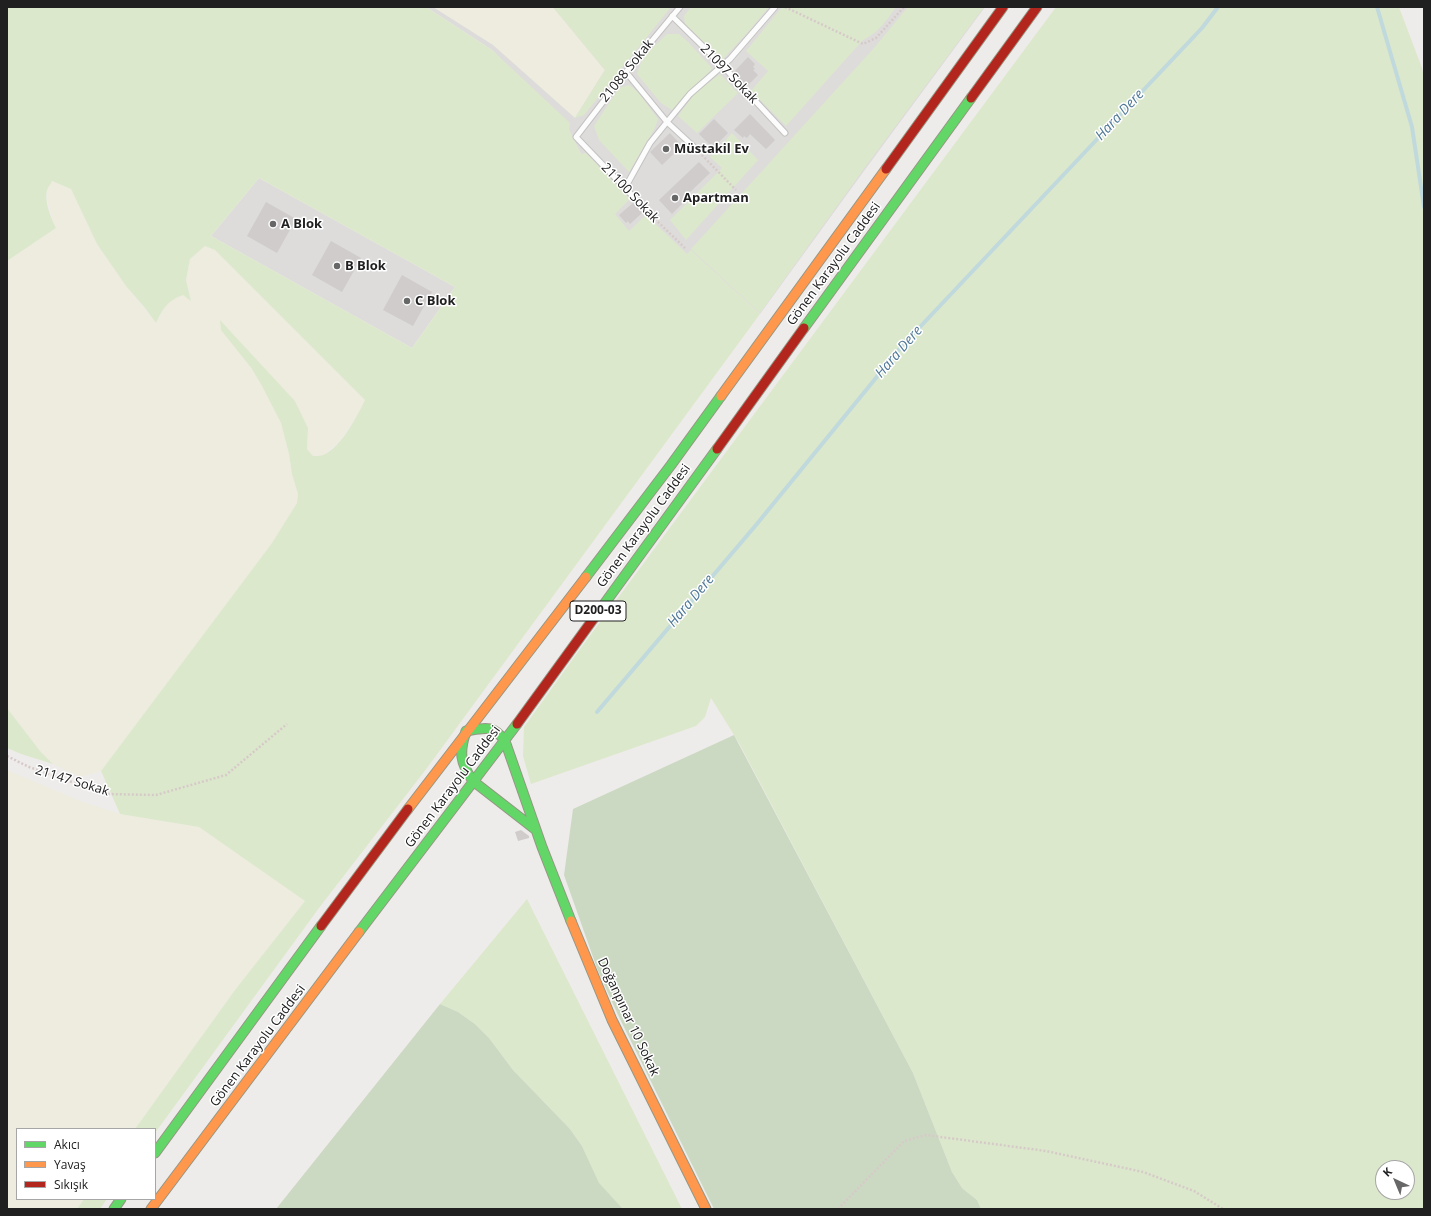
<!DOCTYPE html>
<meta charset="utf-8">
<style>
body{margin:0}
#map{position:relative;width:1431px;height:1216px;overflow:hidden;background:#eeecea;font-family:"Open Sans",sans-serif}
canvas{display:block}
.frame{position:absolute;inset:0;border:8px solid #202020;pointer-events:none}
.legend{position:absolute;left:16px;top:1128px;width:140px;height:72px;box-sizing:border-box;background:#fff;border:1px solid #a6a6a6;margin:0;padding:5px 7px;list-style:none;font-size:12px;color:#202020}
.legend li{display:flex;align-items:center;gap:8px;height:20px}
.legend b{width:20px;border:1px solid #a6a6a6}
.north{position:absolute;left:1375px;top:1160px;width:40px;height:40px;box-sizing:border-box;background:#fff;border:1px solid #a6a6a6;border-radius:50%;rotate:316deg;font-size:11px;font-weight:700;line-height:16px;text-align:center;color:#202020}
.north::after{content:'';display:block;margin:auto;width:14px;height:18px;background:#686767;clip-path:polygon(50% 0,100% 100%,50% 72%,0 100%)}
</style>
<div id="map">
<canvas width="1431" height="1216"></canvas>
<div class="frame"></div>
<ul class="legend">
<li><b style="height:5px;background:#63d668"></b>Akıcı</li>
<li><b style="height:5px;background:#ff974d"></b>Yavaş</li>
<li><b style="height:5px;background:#b3261e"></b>Sıkışık</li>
</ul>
<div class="north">K</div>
</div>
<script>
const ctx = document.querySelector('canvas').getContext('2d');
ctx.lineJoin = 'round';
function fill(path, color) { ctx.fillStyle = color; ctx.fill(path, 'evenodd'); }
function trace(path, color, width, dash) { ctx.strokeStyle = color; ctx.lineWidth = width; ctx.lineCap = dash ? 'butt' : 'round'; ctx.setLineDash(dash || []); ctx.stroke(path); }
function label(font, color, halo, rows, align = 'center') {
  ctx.font = font + ' "Open Sans",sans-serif'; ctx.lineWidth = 3; ctx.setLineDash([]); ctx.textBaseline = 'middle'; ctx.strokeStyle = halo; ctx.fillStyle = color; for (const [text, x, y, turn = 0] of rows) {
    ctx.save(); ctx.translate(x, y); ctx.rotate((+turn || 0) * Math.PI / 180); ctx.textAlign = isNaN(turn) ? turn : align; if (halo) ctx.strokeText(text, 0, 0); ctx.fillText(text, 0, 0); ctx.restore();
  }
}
fill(new Path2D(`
 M 426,7 L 985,7 L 864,171 L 760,314 L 691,251 L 662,281 L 561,177 L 581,154 L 569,130 L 492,50 Z
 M 259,178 L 455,287 L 412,348 L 211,236 Z`), '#dddcdb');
fill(new Path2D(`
 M 433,7 L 553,7 L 605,70 L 575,118 L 493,45 Z
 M 52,181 L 71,189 L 97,244 L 126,286 L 156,323 L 166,306 L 173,299 L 183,295 L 191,300 L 186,280 L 190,259 L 205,246 L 215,250 L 365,400 L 356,417 L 339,442 L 323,455 L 313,456 L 307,449 L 308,428 L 295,401 L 221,321 L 228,339 L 252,369 L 262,386 L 281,423 L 289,454 L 292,474 L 298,494 L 297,503 L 272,543 L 101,771 L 80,777 L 53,764 L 40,751 L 7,708 L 7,261 L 56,228 L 52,219 L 47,199 L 47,189 Z
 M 7,770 L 80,801 L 120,814 L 199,827 L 305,901 L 235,990 L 135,1129 L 17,1129 L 17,1199 L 84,1199 L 77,1209 L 7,1209 Z`), '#edecde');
fill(new Path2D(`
 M 7,7 L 426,7 L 492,50 L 570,123 L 569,130 L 581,154 L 586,153 L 630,199 L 615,214 L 629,231 L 646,215 L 687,254 L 691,250 L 760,314 L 427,768 L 319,908 L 155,1133 L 155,1129 L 135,1129 L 235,990 L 305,901 L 199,827 L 120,814 L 101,771 L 272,543 L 297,503 L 298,494 L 292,474 L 289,454 L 281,423 L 262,386 L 252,369 L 221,330 L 220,320 L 295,401 L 308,428 L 307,449 L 313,456 C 316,456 320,456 323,455 C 341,448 357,416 365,400 L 215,250 L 205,246 L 190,259 L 186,280 L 191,301 L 183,295 C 167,301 163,309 156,323 L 145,308 L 126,286 L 97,244 L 71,189 L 52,181 C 51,184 48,187 47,190 C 44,202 51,218 56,228 L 7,261 ZM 259,178 L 455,287 L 412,348 L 211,236 Z
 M 553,7 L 671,7 L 584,115 L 575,118 L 605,70 Z
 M 691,7 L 769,7 L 748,32 L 722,60 L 685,24 L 684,16 Z
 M 782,7 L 896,7 C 887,20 878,33 863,40 L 786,126 L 751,91 L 768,71 L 746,51 Z
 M 908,7 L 984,7 L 863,170 L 760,313 L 691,249 L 874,48 Z
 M 1056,7 L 1399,7 L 1422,68 L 1424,77 L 1424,1209 L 981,1209 L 977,1200 L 962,1188 L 952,1172 L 913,1073 L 739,743 L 711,698 L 705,717 L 696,726 L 531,784 L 523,756 L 524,727 L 580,649 ZM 1383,1168 L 1407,1168 L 1407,1192 L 1383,1192 Z
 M 667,34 L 679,34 L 688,42 L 711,67 L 711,70 L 672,110 L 661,103 L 637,74 L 643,57 Z
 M 720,74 L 738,93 L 697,133 L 678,116 L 695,93 Z
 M 629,85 L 638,92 L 658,119 L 655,128 L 629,172 L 599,140 L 594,126 L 619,88 Z
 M 732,133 L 758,160 L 686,240 L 670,220 L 722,168 L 710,157 Z
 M 7,708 L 40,751 L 53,764 L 21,754 L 7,748 Z
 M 527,899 L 682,1209 L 623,1209 L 599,1184 L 582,1146 L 570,1129 L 513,1070 L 489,1038 L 475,1024 L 458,1012 L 440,1004 Z
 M 84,1199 L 107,1199 L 100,1209 L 77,1209 Z`), '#dce8cc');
fill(new Path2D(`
 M 734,735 L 913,1073 L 952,1172 L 962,1188 L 977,1200 L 981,1209 L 714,1209 L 619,1017 L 598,971 L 564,875 L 573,809 Z
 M 440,1004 L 458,1012 L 475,1024 L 489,1038 L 513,1070 L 570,1129 L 582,1146 L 599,1183 L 623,1209 L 276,1209 Z`), '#ccd9c2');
trace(new Path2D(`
 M 1377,7 L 1412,127 L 1424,207
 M 597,712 L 756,525 L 902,346 L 1202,28 L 1218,7`), '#c0d9dd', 4);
fill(new Path2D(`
 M 748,57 L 755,64 L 753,67 L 755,69 L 753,70 L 758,75 L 747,86 L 734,72 Z
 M 750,114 L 775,140 L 766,149 L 750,134 L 747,138 L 744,136 L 743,138 L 734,130 Z
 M 714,119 L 728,133 L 713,148 L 699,134 Z
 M 670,133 L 682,146 L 662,165 L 650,152 Z
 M 699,162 L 710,173 L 689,193 L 691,195 L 672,214 L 659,200 Z
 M 266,202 L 296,219 L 277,253 L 247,236 Z
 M 633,203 L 643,212 L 630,224 L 628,221 L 626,223 L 619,215 Z
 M 331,241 L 361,258 L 342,292 L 312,275 Z
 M 402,275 L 432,292 L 413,326 L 383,310 Z
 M 521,830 L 529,836 L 529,838 L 518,841 L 515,832 Z`), '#cfcccb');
const lane = new Path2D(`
 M 672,16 L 722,65 L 785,133
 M 626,72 L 667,122 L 694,147
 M 625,188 L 650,143 L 667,122 L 690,94 L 730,59 L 775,7
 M 649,213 L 576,137 L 626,72 L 680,7`);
const fast = new Path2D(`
 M 804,328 L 971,98
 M 586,577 L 671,465 L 721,396
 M 594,618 L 717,449
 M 536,830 L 473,781 C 460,763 459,752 466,731 C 484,728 493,724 505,741 L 542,847 L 571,921
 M 359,932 L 517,724
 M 155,1153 L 321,926
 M 114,1209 L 121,1199`);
const slow = new Path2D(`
 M 721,396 L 886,169
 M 408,809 L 586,577
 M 571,921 L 612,1020 L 706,1209
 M 151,1209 L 359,932`);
const jam = new Path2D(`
 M 971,98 L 1037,7
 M 886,169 L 1003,7
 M 717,449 L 804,328
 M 517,724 L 594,618
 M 321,926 L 408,809`);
trace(lane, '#c4c3c2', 7);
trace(fast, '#969683', 11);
trace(slow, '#969683', 11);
trace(jam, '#969683', 11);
trace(new Path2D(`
 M 785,7 L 863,44 L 876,38 L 904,7
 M 699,152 L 736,190
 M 655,219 L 685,248
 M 7,756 L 29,767 L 106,794 L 156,795 L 226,775 L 287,724
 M 838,1209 L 904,1141 L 926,1135 L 1046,1151 L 1143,1172 L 1194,1191 L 1223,1209`), '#d6cac9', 2.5, [2, 2]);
trace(lane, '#fcfcfc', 5);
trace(fast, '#63d668', 9);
trace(slow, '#ff974d', 9);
trace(jam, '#b3261e', 9);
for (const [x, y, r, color] of [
 [666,149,4,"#686767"],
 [675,198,4,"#686767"],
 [273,224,4,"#686767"],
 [337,266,4,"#686767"],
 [407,301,4,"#686767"]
]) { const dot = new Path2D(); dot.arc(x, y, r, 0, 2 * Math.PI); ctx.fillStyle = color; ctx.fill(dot); trace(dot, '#fff', 1.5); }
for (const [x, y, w] of [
 [598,611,56]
]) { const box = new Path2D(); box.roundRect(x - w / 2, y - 10, w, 20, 3); ctx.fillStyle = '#fff'; ctx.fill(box); trace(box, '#202020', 1); }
label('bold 12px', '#202020', null, [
 ["D200-03",598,611]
]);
label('13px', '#202020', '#fff', [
 ["21088 Sokak",627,71,-51],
 ["21097 Sokak",729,74,46],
 ["21100 Sokak",630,193,46],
 ["Gönen Karayolu Caddesi",834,264,-54],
 ["Gönen Karayolu Caddesi",644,526,-54],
 ["21147 Sokak",72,781,17],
 ["Gönen Karayolu Caddesi",453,787,-53],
 ["Doğanpınar 10 Sokak",628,1017,65],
 ["Gönen Karayolu Caddesi",258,1046,-53]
]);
label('bold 13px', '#202020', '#fff', [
 ["Müstakil Ev",674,149],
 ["Apartman",683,198],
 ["A Blok",281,224],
 ["B Blok",345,266],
 ["C Blok",415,301]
], 'left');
label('italic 14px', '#4f7897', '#fff', [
 ["Hara Dere",1120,115,-47],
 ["Hara Dere",899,352,-49],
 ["Hara Dere",691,601,-50]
]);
</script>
